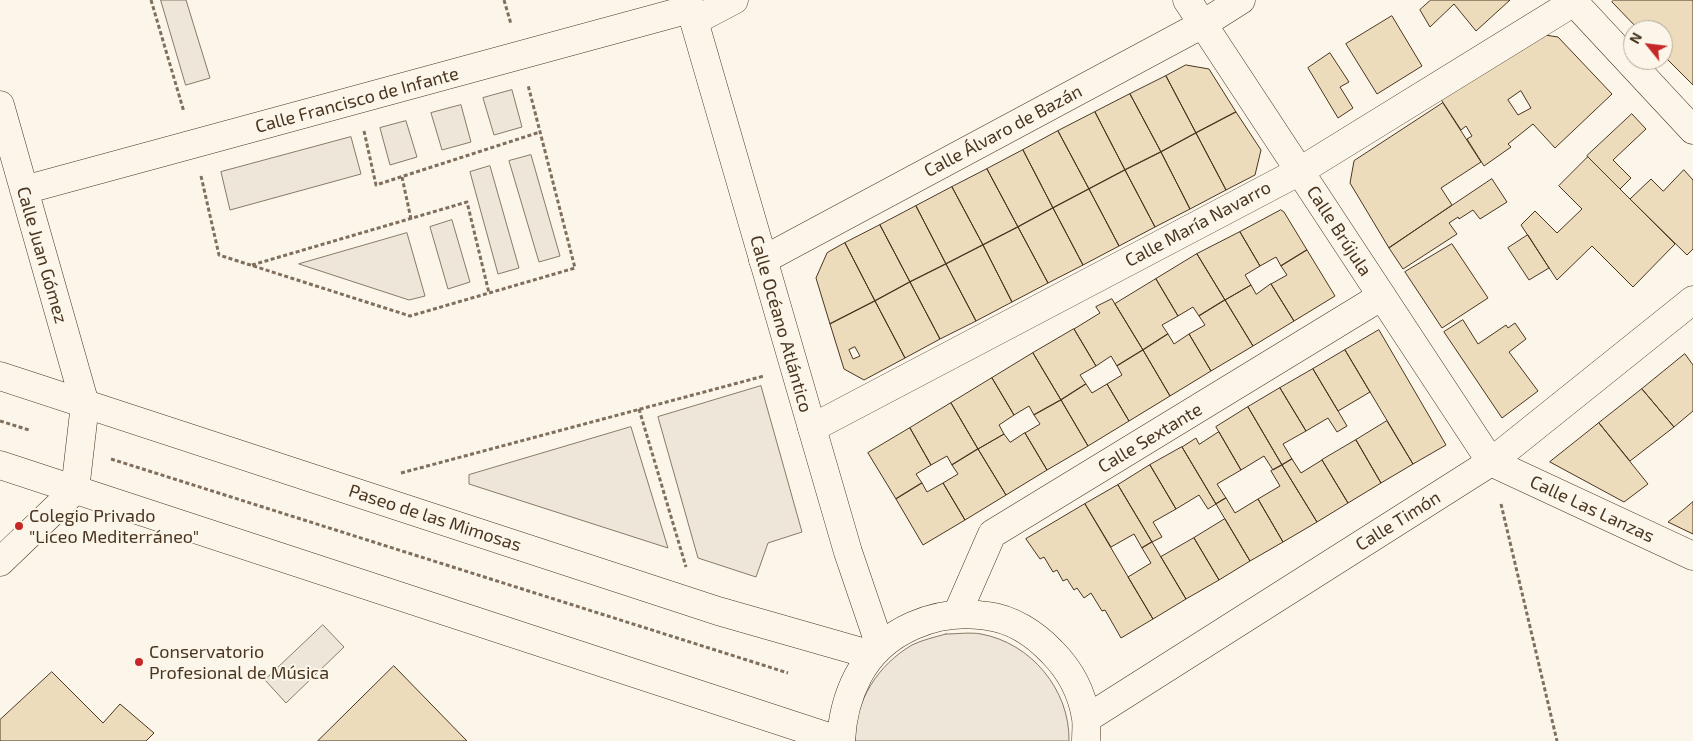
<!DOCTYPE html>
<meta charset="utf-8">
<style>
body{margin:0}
#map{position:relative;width:1693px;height:741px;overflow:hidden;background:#fbf6e9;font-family:"Exo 2",sans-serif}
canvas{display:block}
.north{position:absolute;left:1623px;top:20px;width:50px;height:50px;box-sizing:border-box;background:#fbf6e9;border:1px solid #b4a999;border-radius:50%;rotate:299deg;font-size:14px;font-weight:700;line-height:20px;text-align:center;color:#4a3520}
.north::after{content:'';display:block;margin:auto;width:18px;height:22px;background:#c62828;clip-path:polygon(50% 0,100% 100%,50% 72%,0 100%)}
</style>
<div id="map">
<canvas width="1693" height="741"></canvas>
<div class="north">N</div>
</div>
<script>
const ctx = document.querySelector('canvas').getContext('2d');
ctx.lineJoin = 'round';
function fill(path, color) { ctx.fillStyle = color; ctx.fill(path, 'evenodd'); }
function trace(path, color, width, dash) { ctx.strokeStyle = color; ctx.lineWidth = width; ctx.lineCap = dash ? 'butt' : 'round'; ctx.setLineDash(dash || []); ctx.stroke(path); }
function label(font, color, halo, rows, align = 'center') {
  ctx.font = font + ' "Exo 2",sans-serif'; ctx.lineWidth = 4; ctx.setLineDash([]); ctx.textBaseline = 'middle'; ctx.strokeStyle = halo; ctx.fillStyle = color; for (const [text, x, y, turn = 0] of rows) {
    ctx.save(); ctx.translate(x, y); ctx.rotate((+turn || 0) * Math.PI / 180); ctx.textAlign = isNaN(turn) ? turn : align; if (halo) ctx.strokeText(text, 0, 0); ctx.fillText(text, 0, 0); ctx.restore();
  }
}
const green = new Path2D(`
 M 161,0 L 186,0 L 210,78 L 186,85 Z
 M 512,90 L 522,127 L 494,135 L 483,98 Z
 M 461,105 L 471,142 L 442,150 L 431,113 Z
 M 406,121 L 417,157 L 390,165 L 380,128 Z
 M 351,137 L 361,174 L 230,210 L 221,172 Z
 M 531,155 L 560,256 L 539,262 L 509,161 Z
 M 490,166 L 519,268 L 498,274 L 470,172 Z
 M 452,220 L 470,282 L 448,289 L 430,227 Z
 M 407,233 L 425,296 L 409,300 L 299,264 Z
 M 761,386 L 802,532 L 768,543 L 756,577 L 698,558 L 658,417 Z
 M 631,427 L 668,548 L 469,484 L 469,475 Z
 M 323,625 L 344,647 L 286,703 L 265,680 Z
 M 946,634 C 957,634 970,632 981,634 C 1031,643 1070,690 1069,741 L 855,741 C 854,701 879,664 912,645 C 922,640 935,637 946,634 Z`);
fill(green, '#ede6d9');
trace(green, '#887966', 1);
const building = new Path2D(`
 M 1431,0 L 1510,0 L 1476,31 L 1454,4 L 1430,27 L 1420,10 Z
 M 1614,0 L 1693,0 L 1693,85 L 1663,55 L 1663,30 L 1639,30 L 1612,2 Z
 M 1392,16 L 1422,66 L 1377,94 L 1346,44 Z
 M 1532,33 L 1558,37 L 1612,94 L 1555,148 L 1533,124 L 1508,144 L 1511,147 L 1484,166 L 1467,139 L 1472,136 L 1466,126 L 1461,130 L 1440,98 ZM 1521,91 L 1531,108 L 1518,115 L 1508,100 Z
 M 1330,53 L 1349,82 L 1340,87 L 1353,108 L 1338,118 L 1308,68 Z
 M 1186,65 L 1209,69 L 1236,112 L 1196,133 L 1166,76 Z
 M 1166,76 L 1196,133 L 1161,152 L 1130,94 Z
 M 1130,94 L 1161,152 L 1125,170 L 1095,112 Z
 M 1443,103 L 1481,162 L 1441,188 L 1452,205 L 1389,248 L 1350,183 L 1354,161 Z
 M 1095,112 L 1125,170 L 1089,189 L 1058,131 Z
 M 1236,112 L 1261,150 L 1255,175 L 1226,190 L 1196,133 Z
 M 1632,114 L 1646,129 L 1613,160 L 1631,178 L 1620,189 L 1587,156 Z
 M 1058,131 L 1089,189 L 1053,208 L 1023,150 Z
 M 1196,133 L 1226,190 L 1190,209 L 1161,152 Z
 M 1023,150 L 1053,208 L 1018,227 L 987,169 Z
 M 1161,152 L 1190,209 L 1155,227 L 1125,170 Z
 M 1588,157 L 1675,244 L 1633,287 L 1592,246 L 1557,280 L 1521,225 L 1535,211 L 1557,233 L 1582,209 L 1559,186 Z
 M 987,169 L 1018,227 L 983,245 L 952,187 Z
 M 1125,170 L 1155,227 L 1119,246 L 1089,189 Z
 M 1684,170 L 1693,180 L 1693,249 L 1687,255 L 1630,199 L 1651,179 L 1663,191 Z
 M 1492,179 L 1507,202 L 1480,219 L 1473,210 L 1459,219 L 1458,217 L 1449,223 L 1457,234 L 1403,269 L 1389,248 Z
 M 952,187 L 983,245 L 946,264 L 916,206 Z
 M 1089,189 L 1119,246 L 1083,265 L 1053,208 Z
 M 916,206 L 946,264 L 910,282 L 880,225 Z
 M 1053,208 L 1083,265 L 1048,283 L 1018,227 Z
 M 1281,210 L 1284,212 L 1307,250 L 1281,266 L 1276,257 L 1260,266 L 1240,232 Z
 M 880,225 L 910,282 L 875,301 L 845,243 Z
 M 1018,227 L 1048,283 L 1012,302 L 983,245 Z
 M 1240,232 L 1260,266 L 1245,275 L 1251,285 L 1225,300 L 1197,254 Z
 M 1528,235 L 1549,268 L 1529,280 L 1508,248 Z
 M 845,243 L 875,301 L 830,324 L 816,278 L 827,253 Z
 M 1452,244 L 1488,298 L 1442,328 L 1405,272 Z
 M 983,245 L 1012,302 L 976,321 L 946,264 Z
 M 1307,250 L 1335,296 L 1294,321 L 1271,284 L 1287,275 L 1281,266 Z
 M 1197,254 L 1225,300 L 1199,316 L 1193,307 L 1178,316 L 1156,279 Z
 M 946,264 L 976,321 L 940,339 L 910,282 Z
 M 1156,279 L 1178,316 L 1162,325 L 1168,334 L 1143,350 L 1115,304 Z
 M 910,282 L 940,339 L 905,358 L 875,301 Z
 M 1271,284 L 1294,321 L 1253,346 L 1225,300 L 1251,285 L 1256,294 Z
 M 1112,299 L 1143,350 L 1117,366 L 1111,356 L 1096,366 L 1074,329 L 1100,313 L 1096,307 Z
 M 1225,300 L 1253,346 L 1211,371 L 1189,334 L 1205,325 L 1199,316 Z
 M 875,301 L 905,358 L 864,380 L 844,369 L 830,324 ZM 855,347 L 860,356 L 853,359 L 849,350 Z
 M 1463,320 L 1478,344 L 1506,325 L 1508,328 L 1515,323 L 1526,339 L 1509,352 L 1538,391 L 1502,418 L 1444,332 Z
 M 1074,329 L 1096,366 L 1080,375 L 1086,384 L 1061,400 L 1033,353 Z
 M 1379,330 L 1446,445 L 1413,464 L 1345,350 Z
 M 1168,334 L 1174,344 L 1189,334 L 1211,371 L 1170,396 L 1143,350 Z
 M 1143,350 L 1170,396 L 1129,421 L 1107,384 L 1122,375 L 1117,366 Z
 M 1345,350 L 1370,392 L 1338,411 L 1313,369 Z
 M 1033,353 L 1061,400 L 1034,415 L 1029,406 L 1014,415 L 992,378 Z
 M 1685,354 L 1693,365 L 1693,411 L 1674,427 L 1642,389 Z
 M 1313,369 L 1347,426 L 1337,432 L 1328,418 L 1306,431 L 1280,388 Z
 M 992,378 L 1014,415 L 999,425 L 1004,434 L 978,449 L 951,403 Z
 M 1086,384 L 1092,393 L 1107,384 L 1129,421 L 1088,446 L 1061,400 Z
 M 1280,388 L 1306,431 L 1283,444 L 1292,459 L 1282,465 L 1248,407 Z
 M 1642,389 L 1674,427 L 1630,461 L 1599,423 Z
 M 1061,400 L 1088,446 L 1047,470 L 1025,433 L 1040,424 L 1034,415 Z
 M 951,403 L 978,449 L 952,465 L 947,456 L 931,465 L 910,428 Z
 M 1248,407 L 1282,465 L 1273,470 L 1264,456 L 1241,470 L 1216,427 Z
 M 1387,421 L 1413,464 L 1381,483 L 1356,440 Z
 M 1599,423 L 1648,484 L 1624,502 L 1550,462 Z
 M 910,428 L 931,465 L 916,474 L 922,483 L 896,499 L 868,453 Z
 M 1219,432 L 1241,470 L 1217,484 L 1226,498 L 1216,504 L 1182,447 L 1196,438 L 1199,444 Z
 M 1025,433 L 1047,470 L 1006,495 L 978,449 L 1004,434 L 1010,442 Z
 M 1356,440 L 1381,483 L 1348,503 L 1322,460 Z
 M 1182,447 L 1216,504 L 1208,509 L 1199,495 L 1176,509 L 1150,465 Z
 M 978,449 L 1006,495 L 965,520 L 943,483 L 958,474 L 952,465 Z
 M 1292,459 L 1301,473 L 1322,460 L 1348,503 L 1317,522 L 1282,465 Z
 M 1150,465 L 1176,509 L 1153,522 L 1162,537 L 1152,542 L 1118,485 Z
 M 1282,465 L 1317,522 L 1283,542 L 1258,499 L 1280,486 L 1271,471 Z
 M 922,483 L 927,492 L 943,483 L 965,520 L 923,545 L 896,499 Z
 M 1118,485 L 1152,542 L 1142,548 L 1134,534 L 1111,547 L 1085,504 Z
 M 1226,498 L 1235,513 L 1258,499 L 1283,542 L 1250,561 L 1216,504 Z
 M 1693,502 L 1693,534 L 1668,522 L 1682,511 Z
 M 1085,504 L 1153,619 L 1121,638 L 1105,610 L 1102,611 L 1091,593 L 1084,598 L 1077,588 L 1074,590 L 1067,579 L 1063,581 L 1057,570 L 1053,572 L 1044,557 L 1040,559 L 1026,539 Z
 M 1225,519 L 1250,561 L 1219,580 L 1194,538 Z
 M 1194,538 L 1219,580 L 1186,599 L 1161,557 Z
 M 1152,542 L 1186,599 L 1153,619 L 1128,577 L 1151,563 L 1142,548 Z
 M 394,666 L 467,741 L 318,741 Z
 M 52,672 L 103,723 L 120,704 L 154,733 L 146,741 L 0,741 L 0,720 Z`);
fill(building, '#ecdcbc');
trace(building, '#4a3520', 1);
const street = new Path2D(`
 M 1187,0 L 1491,462
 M 1572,0 L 1693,130
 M 694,21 L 734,0
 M 0,105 L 85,404 L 75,490
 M 24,190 L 690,9
 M 763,260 L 1203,24 L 1241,0
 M 812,428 L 1300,171 L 1574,2
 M 957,614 L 992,534 L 1382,296`);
const secondary = new Path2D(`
 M 688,0 L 848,552 L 880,646
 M 0,376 L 718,611 L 872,655
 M 1491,462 L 1693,556
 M 0,465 L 841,741
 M 0,562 L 75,490
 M 1086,719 L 1491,462 L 1693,300
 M 841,741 C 842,718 847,697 858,676 C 882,630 937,608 987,616 C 1012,619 1035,634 1052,652 C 1070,670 1082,693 1086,718 C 1087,726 1086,734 1086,741`);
trace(street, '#4a3520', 29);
trace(secondary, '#4a3520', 29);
trace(new Path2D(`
 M 151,0 L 184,112
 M 504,0 L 511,24
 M 364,131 L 376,185 L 540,132
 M 201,176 L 219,255 L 410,316 L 575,268 L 528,85
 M 402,177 L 411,219
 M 252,265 L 467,202 L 489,293
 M 639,409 L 686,567
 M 0,421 L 29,430
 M 111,459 L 788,673
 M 401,473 L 764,376
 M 1501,504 L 1557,741`), '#7f6f5c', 3, [4, 2.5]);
trace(street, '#fbf6e9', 28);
trace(secondary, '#fbf6e9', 28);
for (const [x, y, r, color] of [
 [19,526,5,"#c62828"],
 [139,662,5,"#c62828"]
]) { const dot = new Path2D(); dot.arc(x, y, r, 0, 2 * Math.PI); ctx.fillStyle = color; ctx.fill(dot); trace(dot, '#fbf6e9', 2); }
label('18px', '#4a3520', '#fbf6e9', [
 ["Calle Francisco de Infante",357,100,-15],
 ["Calle Álvaro de Bazán",1003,131,-28],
 ["Calle María Navarro",1198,224,-28],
 ["Calle Brújula",1339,231,57],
 ["Calle Juan Gómez",42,255,74],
 ["Calle Océano Atlántico",781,324,74],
 ["Calle Sextante",1150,438,-31],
 ["Calle Las Lanzas",1592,509,25],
 ["Paseo de las Mimosas",435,518,18],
 ["Calle Timón",1398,521,-32]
]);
label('18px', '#4a3520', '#fbf6e9', [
 ["Colegio Privado",29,516],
 ["\"Liceo Mediterráneo\"",29,537],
 ["Conservatorio",149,652],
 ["Profesional de Música",149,673]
], 'left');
</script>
